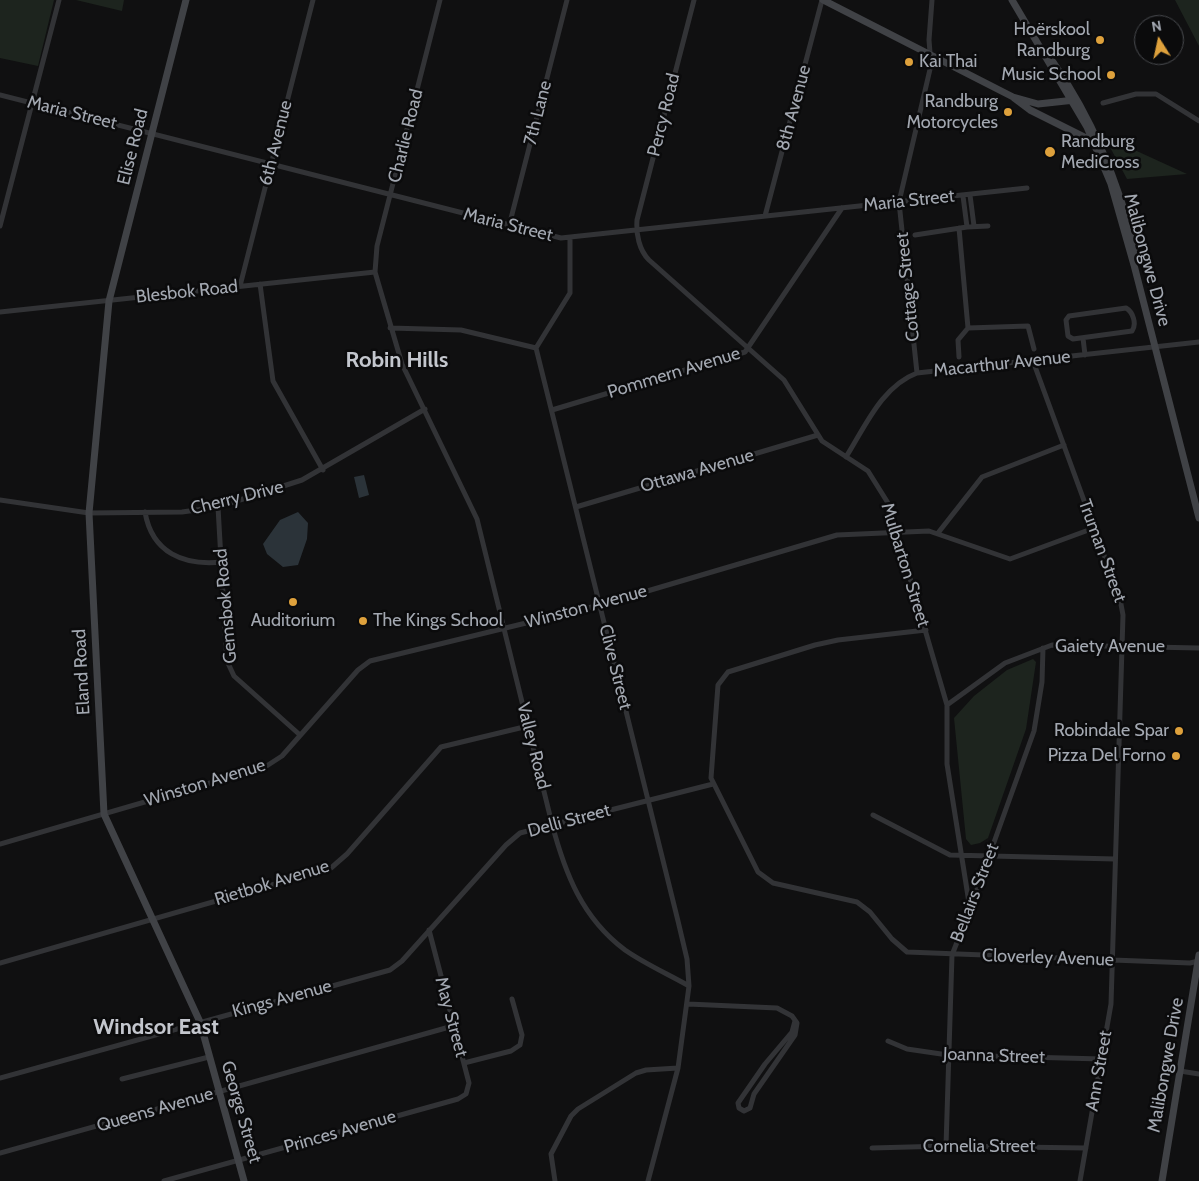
<!DOCTYPE html>
<meta charset="utf-8">
<style>
body{margin:0}
#map{position:relative;width:1199px;height:1181px;overflow:hidden;background:#101011;font-family:Cabin,sans-serif}
canvas{display:block}
.north{position:absolute;left:1134px;top:15px;width:50px;height:50px;box-sizing:border-box;background:#0b0b0c;border:1px solid #484a4e;border-radius:50%;rotate:350deg;font-size:14px;font-weight:700;line-height:20px;text-align:center;color:#a3a8b1}
.north::after{content:'';display:block;margin:auto;width:18px;height:22px;background:#dea13c;clip-path:polygon(50% 0,100% 100%,50% 72%,0 100%)}
</style>
<div id="map">
<canvas width="1199" height="1181"></canvas>
<div class="north">N</div>
</div>
<script>
const ctx = document.querySelector('canvas').getContext('2d');
ctx.lineJoin = 'round';
function fill(path, color) { ctx.fillStyle = color; ctx.fill(path, 'evenodd'); }
function trace(path, color, width, dash) { ctx.strokeStyle = color; ctx.lineWidth = width; ctx.lineCap = dash ? 'butt' : 'round'; ctx.setLineDash(dash || []); ctx.stroke(path); }
function label(font, color, halo, rows, align = 'center') {
  ctx.font = font + ' Cabin,sans-serif'; ctx.lineWidth = 5; ctx.setLineDash([]); ctx.textBaseline = 'middle'; ctx.strokeStyle = halo; ctx.fillStyle = color; for (const [text, x, y, turn = 0] of rows) {
    ctx.save(); ctx.translate(x, y); ctx.rotate((+turn || 0) * Math.PI / 180); ctx.textAlign = isNaN(turn) ? turn : align; if (halo) ctx.strokeText(text, 0, 0); ctx.fillText(text, 0, 0); ctx.restore();
  }
}
fill(new Path2D(`
 M 0,0 L 54,0 L 38,66 L 0,58 Z
 M 76,0 L 124,0 L 122,11 Z
 M 1175,0 L 1199,0 L 1199,46 Z
 M 1104,136 L 1187,174 L 1127,179 Z
 M 1033,659 L 1036,662 L 1026,729 L 988,838 L 980,843 L 971,845 L 966,839 L 954,718 L 974,696 L 1007,670 Z`), '#1d241e');
fill(new Path2D(`
 M 364,475 L 369,495 L 359,498 L 354,477 Z
 M 298,512 L 308,523 L 307,539 L 298,565 L 283,567 L 267,554 L 263,544 L 280,520 Z`), '#2b3339');
trace(new Path2D(`
 M 440,0 L 377,246 L 375,272 L 402,364 L 477,519 L 552,824 C 565,873 582,918 625,950 C 645,964 668,974 689,986 L 678,1068 L 648,1181
 M 694,0 L 637,220 C 636,234 639,250 649,260 L 784,380 L 822,441 L 868,471 L 888,503 L 947,705 L 947,764 L 970,909
 M 0,95 L 561,238 L 1027,188
 M 1103,103 L 1136,94 L 1156,94 L 1199,121
 M 970,195 L 974,226
 M 963,196 L 967,227
 M 765,216 L 822,0
 M 0,226 L 59,0
 M 509,226 L 567,0
 M 959,228 L 968,328
 M 915,235 L 967,227 L 988,226
 M 570,239 L 570,293 L 536,348 L 678,921 L 687,959 L 689,986
 M 260,284 L 273,381 L 323,470
 M 240,286 L 313,0
 M 1126,308 C 1133,312 1137,324 1132,331 L 1073,339 L 1068,336 L 1066,320 L 1069,316 Z
 M 0,312 L 375,272
 M 390,328 L 461,330 L 536,348
 M 1083,338 L 1085,355
 M 959,357 L 958,340 L 968,328 L 1028,326 L 1034,349
 M 1033,361 L 1120,599 L 1123,615 L 1111,1004 L 1080,1181
 M 917,373 L 899,202 L 931,65 L 929,40 L 932,0
 M 552,410 L 745,352 L 842,208
 M 846,457 C 865,427 882,386 917,373 L 1199,342
 M 0,500 L 89,513 L 182,512 L 218,507 L 302,480 L 425,409
 M 218,507 L 226,647 L 227,661 L 234,676 L 300,735
 M 576,507 L 818,435
 M 145,512 C 152,553 184,566 222,562
 M 938,533 L 982,477 L 1064,445
 M 926,630 L 838,640 L 815,645 L 728,672 L 718,685 L 711,778 L 758,872 L 773,883 L 857,902 L 870,912 L 892,939 L 907,952 L 1190,963 L 1199,961
 M 947,705 L 1005,663 L 1052,645 L 1199,648
 M 873,815 L 950,855 L 1115,859
 M 0,844 L 265,767 L 282,756 L 358,670 L 370,661 L 600,605 L 837,535 L 929,531 L 1010,559 L 1094,528
 M 0,963 L 331,868 L 347,854 L 441,747 L 528,726
 M 688,1004 L 777,1008 L 792,1016 L 797,1023 L 795,1035 L 754,1094 L 750,1108 L 744,1111 L 739,1108 L 738,1103 L 765,1064 L 792,1032 L 795,1021
 M 888,1041 L 907,1049 L 948,1055 L 1102,1059
 M 464,1063 L 511,1051 L 520,1045 L 522,1035 L 512,999
 M 1180,1071 L 1199,1074
 M 0,1078 L 390,970 L 402,961 L 506,845 L 520,833 L 713,784
 M 122,1079 L 209,1057
 M 946,1146 L 952,955 L 970,909 L 1034,731 L 1042,682 L 1043,648
 M 872,1148 L 946,1146 L 1086,1148
 M 0,1153 L 453,1026
 M 164,1181 L 458,1099 L 466,1094 L 469,1083 L 429,930
 M 555,1181 L 551,1154 L 571,1116 L 578,1109 L 636,1073 L 646,1070 L 678,1068`), '#323336', 5);
trace(new Path2D(`
 M 186,0 L 109,301 L 89,513 L 104,814 L 200,1022 L 244,1181
 M 823,0 L 1013,97 L 1038,104 L 1075,100
 M 1012,0 L 1087,127 L 1111,184 L 1134,265 L 1199,518
 M 1053,62 C 1094,121 1119,183 1136,253
 M 1014,98 L 1030,110 L 1094,142
 M 1162,1181 L 1199,955`), '#404246', 7);
for (const [x, y, r, color] of [
 [1100,40,5,"#dea13c"],
 [909,62,5,"#dea13c"],
 [1111,75,5,"#dea13c"],
 [1008,112,5,"#dea13c"],
 [1050,152,6,"#dea13c"],
 [293,602,5,"#dea13c"],
 [363,621,5,"#dea13c"],
 [1179,731,5,"#dea13c"],
 [1176,756,5,"#dea13c"]
]) { const dot = new Path2D(); dot.arc(x, y, r, 0, 2 * Math.PI); ctx.fillStyle = color; ctx.fill(dot); trace(dot, '#0b0b0c', 2); }
label('18px', '#a3a8b1', '#0b0b0c', [
 ["Hoërskool",1090,30],
 ["Randburg",1090,51],
 ["Kai Thai",919,62,"left"],
 ["Music School",1101,75],
 ["Randburg",998,102],
 ["Motorcycles",998,123],
 ["Randburg",1061,142,"left"],
 ["MediCross",1061,163,"left"],
 ["Auditorium",293,621,"center"],
 ["The Kings School",373,621,"left"],
 ["Robindale Spar",1169,731],
 ["Pizza Del Forno",1166,756]
], 'right');
label('18px', '#a3a8b1', '#0b0b0c', [
 ["8th Avenue",794,108,-75],
 ["Maria Street",72,113,14],
 ["7th Lane",538,113,-76],
 ["Percy Road",664,115,-76],
 ["Charlie Road",406,136,-76],
 ["6th Avenue",276,143,-76],
 ["Elise Road",133,147,-76],
 ["Maria Street",909,201,-6],
 ["Maria Street",508,225,14],
 ["Malibongwe Drive",1147,260,75],
 ["Cottage Street",908,287,-96],
 ["Blesbok Road",187,292,-6],
 ["Macarthur Avenue",1002,364,-6],
 ["Pommern Avenue",674,373,-17],
 ["Ottawa Avenue",697,471,-16],
 ["Cherry Drive",237,498,-14],
 ["Truman Street",1102,551,70],
 ["Mulbarton Street",905,565,73],
 ["Gemsbok Road",226,606,-95],
 ["Winston Avenue",586,607,-15],
 ["Gaiety Avenue",1110,647],
 ["Clive Street",615,667,76],
 ["Eland Road",82,672,-93],
 ["Valley Road",533,746,76],
 ["Winston Avenue",205,783,-17],
 ["Delli Street",569,821,-15],
 ["Rietbok Avenue",272,883,-17],
 ["Bellairs Street",975,893,-69],
 ["Cloverley Avenue",1048,958,2],
 ["Kings Avenue",282,999,-15],
 ["May Street",451,1017,75],
 ["Joanna Street",994,1056,2],
 ["Malibongwe Drive",1166,1065,-80],
 ["Ann Street",1099,1071,-80],
 ["Queens Avenue",155,1110,-16],
 ["George Street",241,1112,74],
 ["Princes Avenue",340,1132,-16],
 ["Cornelia Street",979,1147]
]);
label('bold 22px', '#c3c6cd', '#0b0b0c', [
 ["Robin Hills",397,361],
 ["Windsor East",156,1028]
]);
</script>
